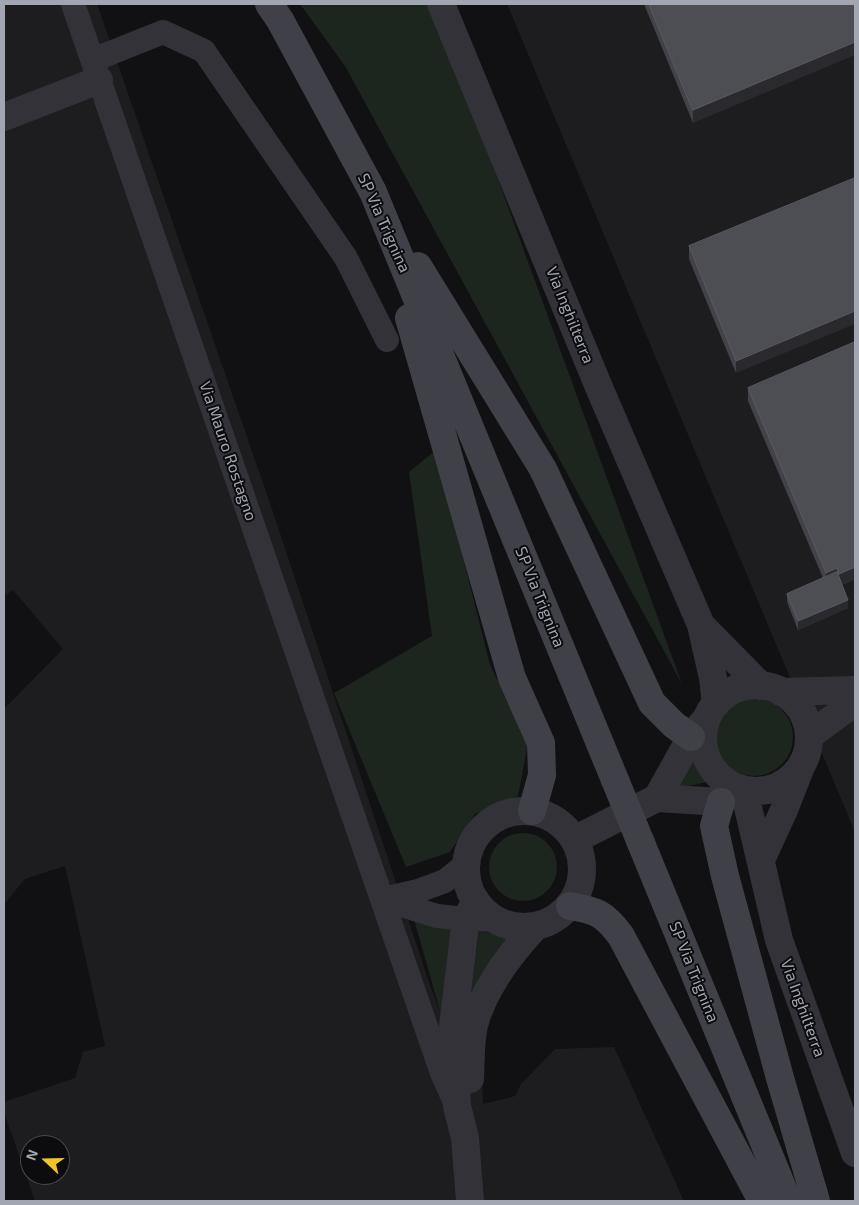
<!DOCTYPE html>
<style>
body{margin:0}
#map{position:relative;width:859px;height:1205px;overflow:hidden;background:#111113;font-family:"Exo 2",sans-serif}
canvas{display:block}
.frame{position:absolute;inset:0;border:5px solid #a2a6b3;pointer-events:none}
.north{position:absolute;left:20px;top:1135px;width:50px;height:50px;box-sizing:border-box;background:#0c0c0e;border:1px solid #484a50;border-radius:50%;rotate:291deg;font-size:14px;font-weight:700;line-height:20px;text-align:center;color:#a2a6b3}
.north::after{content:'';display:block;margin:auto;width:18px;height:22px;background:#f1c32a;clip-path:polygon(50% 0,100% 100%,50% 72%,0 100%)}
</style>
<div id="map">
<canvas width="859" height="1205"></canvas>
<div class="frame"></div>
<div class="north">N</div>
</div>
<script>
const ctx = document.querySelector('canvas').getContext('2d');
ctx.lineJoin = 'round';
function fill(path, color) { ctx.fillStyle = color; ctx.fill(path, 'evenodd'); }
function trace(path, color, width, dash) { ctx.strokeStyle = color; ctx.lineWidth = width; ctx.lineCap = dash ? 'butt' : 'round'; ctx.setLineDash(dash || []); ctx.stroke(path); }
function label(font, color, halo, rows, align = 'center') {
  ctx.font = font + ' "Exo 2",sans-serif'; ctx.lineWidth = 4; ctx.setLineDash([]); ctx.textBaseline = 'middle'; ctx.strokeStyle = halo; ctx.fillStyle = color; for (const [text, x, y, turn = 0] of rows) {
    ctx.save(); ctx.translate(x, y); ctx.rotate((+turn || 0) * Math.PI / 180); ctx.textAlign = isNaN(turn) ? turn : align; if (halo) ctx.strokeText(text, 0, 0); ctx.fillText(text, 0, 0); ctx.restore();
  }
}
fill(new Path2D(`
 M 4,4 L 97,4 L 272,509 L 431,988 L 440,1011 L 481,1053 L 483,1104 L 515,1096 L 521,1084 L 555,1049 L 614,1047 L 684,1201 L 35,1201 L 4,1112 L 4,1102 L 75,1078 L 83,1052 L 105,1046 L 65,866 L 25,879 L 6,902 L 4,900 L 4,709 L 63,649 L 13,590 L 4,596 L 4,433 L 5,431 L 4,428 ZM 30,1145 L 60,1145 L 60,1175 L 30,1175 Z
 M 507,4 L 855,4 L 855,832 Z`), '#1d1d20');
fill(new Path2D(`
 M 300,4 L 429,4 L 457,67 L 682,684 L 345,66 Z
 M 436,450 L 490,665 L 528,743 L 518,796 L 475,814 L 450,852 L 406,867 L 334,693 L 432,636 L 409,472 Z
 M715 737a39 39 0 1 1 78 0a39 39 0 1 1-78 0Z
 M 696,755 L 712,781 L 670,790 Z
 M489 867a34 34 0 1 1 68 0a34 34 0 1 1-68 0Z
 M 413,916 L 457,926 L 444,1025 Z
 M 479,932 L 519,934 L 465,1037 Z`), '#1d251f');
trace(new Path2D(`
 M 73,4 L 442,1073 L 455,1102
 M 93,60 L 163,32 L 204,51 L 346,258 L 387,340
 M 383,899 L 437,916 L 466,919 L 495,920
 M 383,899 L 418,891 L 445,881 L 466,864`), '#323238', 24);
trace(new Path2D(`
 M 441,4 L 598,385 L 701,625 L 713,678 L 716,704
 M 4,117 L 99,80
 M 701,625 L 761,686
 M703 738a53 53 0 1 1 106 0a53 53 0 1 1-106 0Z
 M 781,692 L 855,690
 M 809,736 L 855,702
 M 744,790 L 779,940 L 855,1153
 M 657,798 L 691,737 L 706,719
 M466 869a58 58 0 1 1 116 0a58 58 0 1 1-116 0Z
 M 574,840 L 657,798 L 721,802 L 739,788
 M 761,860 L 784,810 L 800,769
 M 470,1079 C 471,1062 470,1042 474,1025 C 484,988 509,955 535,927
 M 470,1201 L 465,1138 L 457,1106 L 453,1026 L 466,919 L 476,901`), '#323238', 28);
trace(new Path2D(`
 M 269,4 L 280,20 L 373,192 L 615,780
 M 418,266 L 543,469 L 652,703 L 674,725 L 691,737
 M 409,318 L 512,678 L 541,743 L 542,775 L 532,811
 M 721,802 L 714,826 L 725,876 L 780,1078 L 816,1201
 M 641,843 L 788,1201
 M 570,906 C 596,910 605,914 621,936 L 762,1201`), '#404148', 28);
trace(new Path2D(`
 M 615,780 L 641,843`), '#404148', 28);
fill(new Path2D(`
 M 644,4 L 855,4 L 693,123 Z
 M 855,178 L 736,373 L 689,259 L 689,246 Z
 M 855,342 L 855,579 L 842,585 L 848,608 L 798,630 L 787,602 L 787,594 L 823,578 L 748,401 L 748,388 Z`), '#424248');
fill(new Path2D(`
 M 855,42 L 855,55 L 693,123 L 693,110 Z
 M 855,311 L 855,324 L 736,373 L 736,361 Z
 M 855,567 L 855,579 L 839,586 L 839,574 Z
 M 837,568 L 837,581 L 826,585 L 826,573 Z
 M 848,600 L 848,608 L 798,630 L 798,621 Z`), '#2a2a2e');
const building = new Path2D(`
 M 649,4 L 855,4 L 855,42 L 693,110 Z
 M 855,178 L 855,311 L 736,361 L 689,246 Z
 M 855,342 L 855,567 L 839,574 L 837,568 L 826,573 L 748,388 Z
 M 837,572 L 848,600 L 798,621 L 787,594 Z`);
fill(building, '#4d4d54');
trace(building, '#5a5b62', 1);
label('16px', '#a2a6b3', '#0c0c0e', [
 ["SP Via Trignina",384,223,66],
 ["Via Inghilterra",570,315,68],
 ["Via Mauro Rostagno",228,451,71],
 ["SP Via Trignina",540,597,68],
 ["SP Via Trignina",694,972,68],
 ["Via Inghilterra",803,1008,70]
]);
</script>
